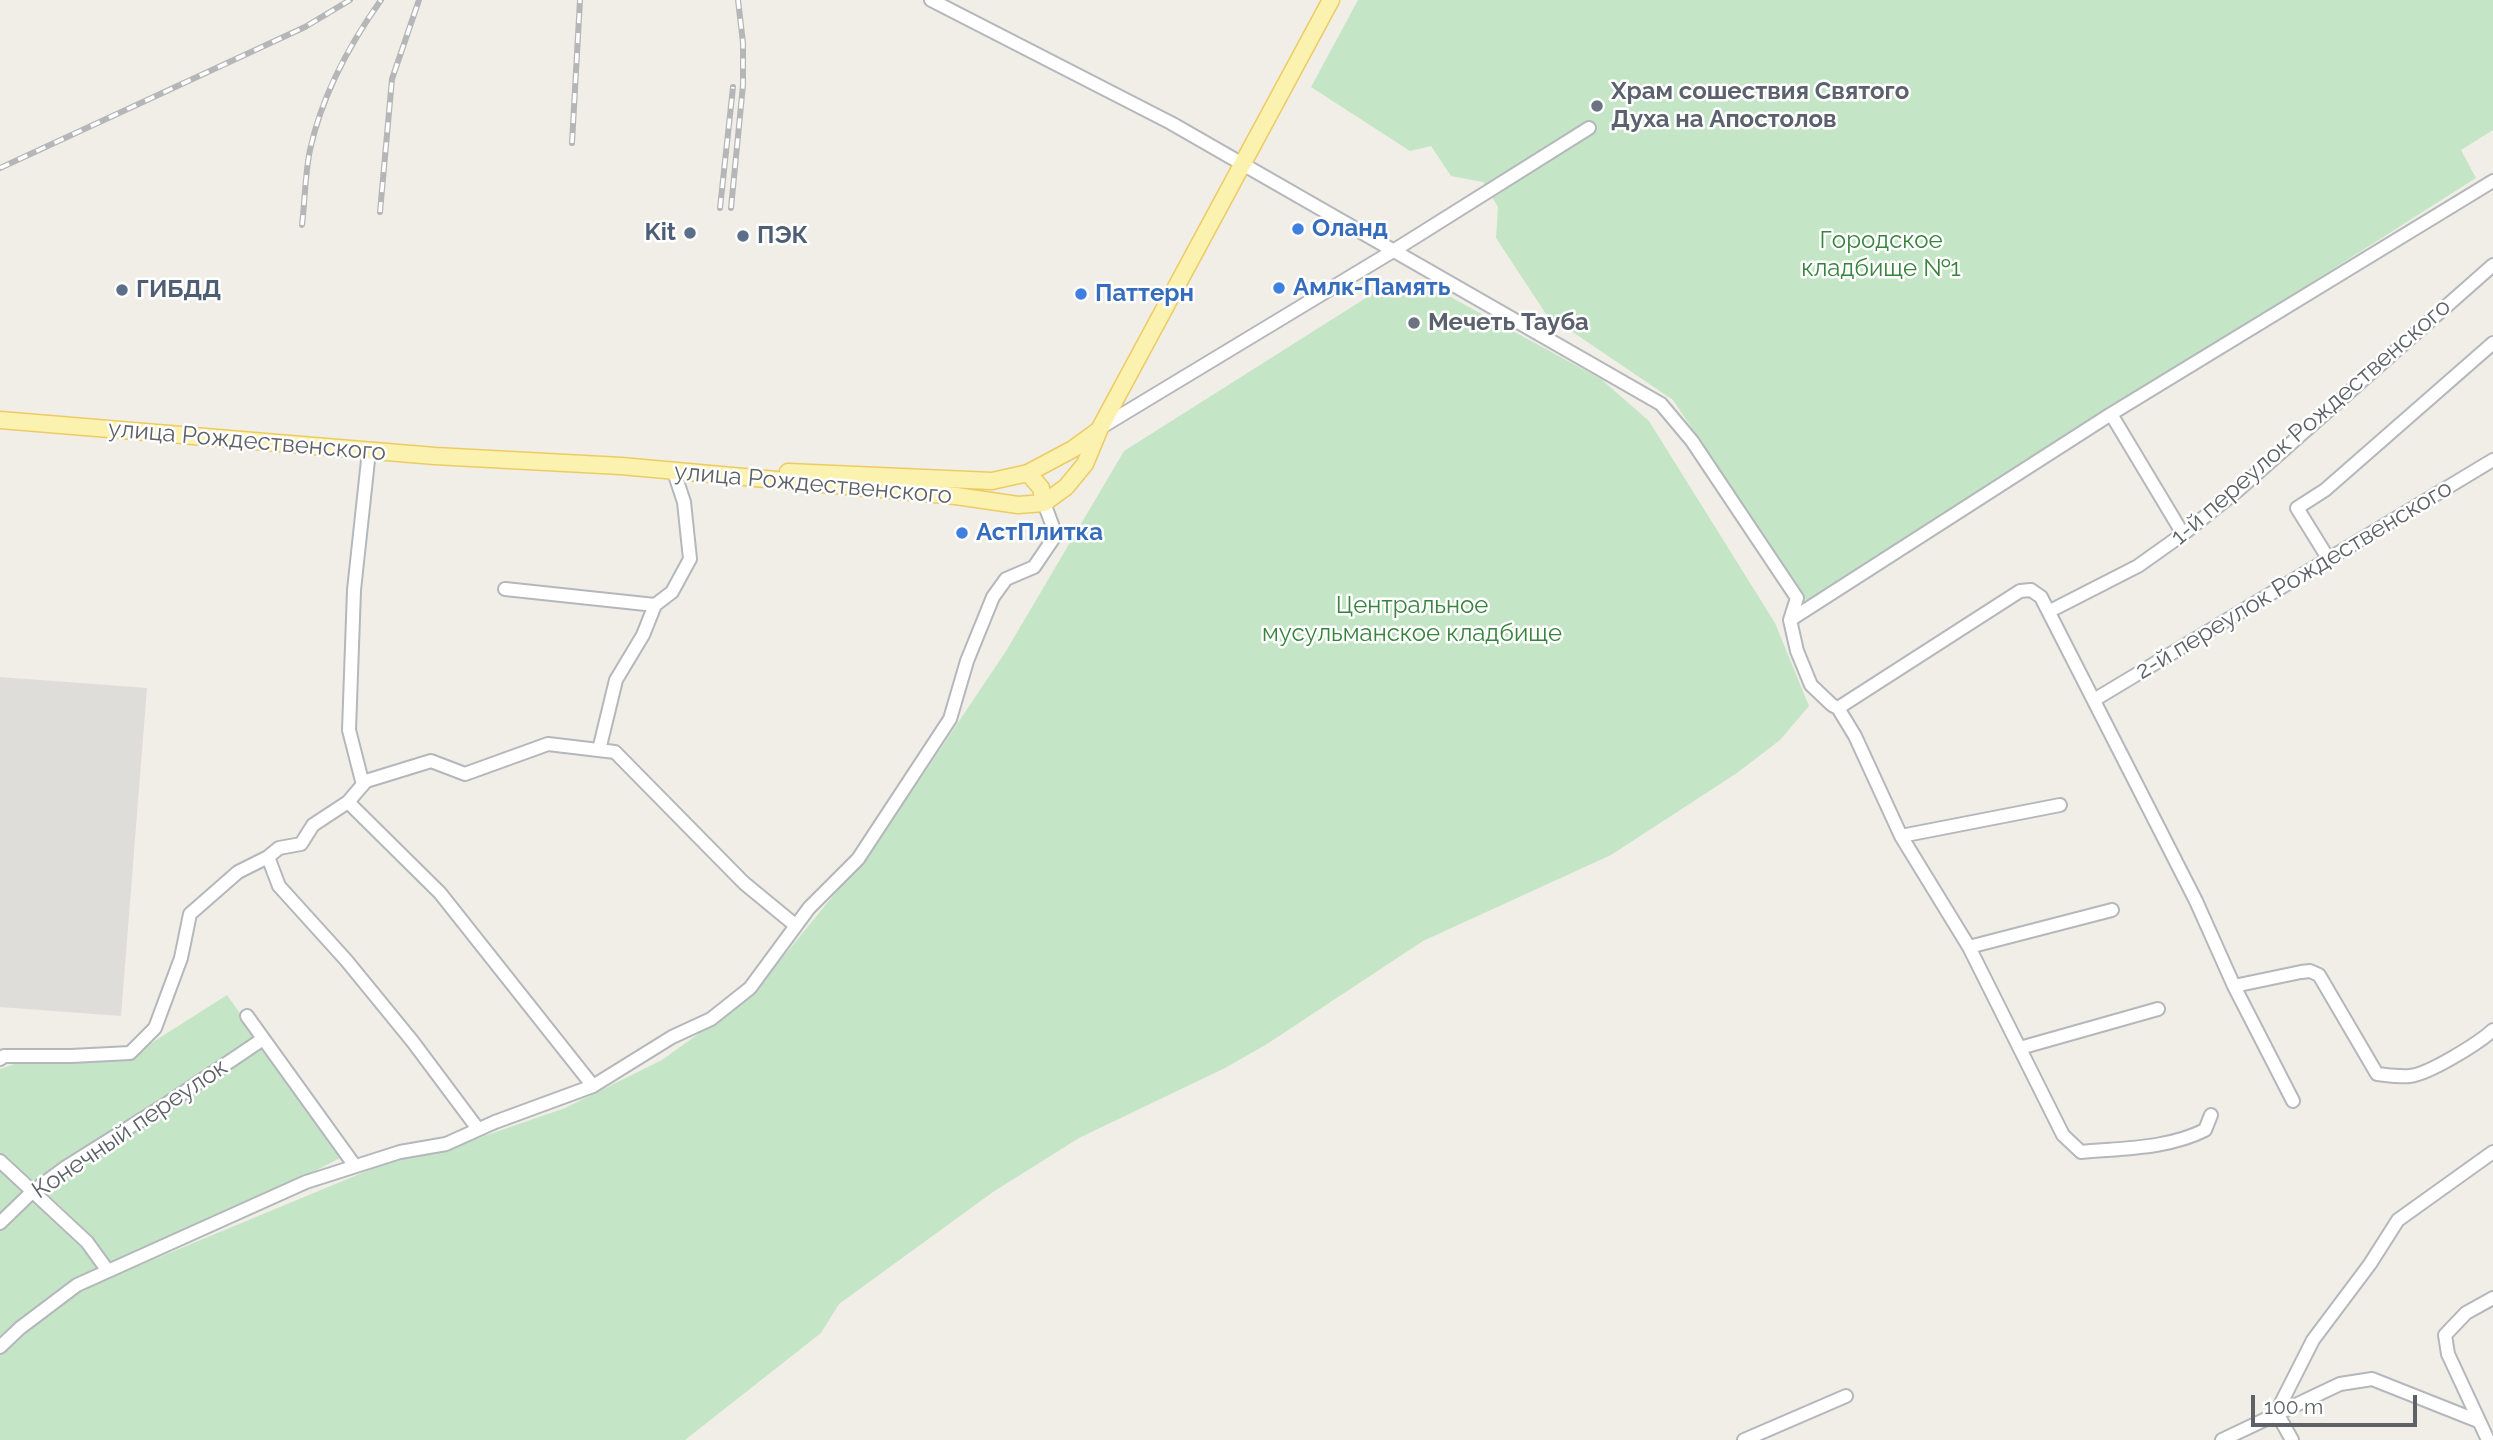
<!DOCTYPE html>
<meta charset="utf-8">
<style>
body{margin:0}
#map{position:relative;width:2493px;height:1440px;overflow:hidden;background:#f0eee7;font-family:Raleway,sans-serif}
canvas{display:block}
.scale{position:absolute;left:2251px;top:1395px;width:166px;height:32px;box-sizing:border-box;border:4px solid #5e6267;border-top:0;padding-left:9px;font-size:21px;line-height:24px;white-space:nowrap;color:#5e6267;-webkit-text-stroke:5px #fff;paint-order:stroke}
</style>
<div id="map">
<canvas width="2493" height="1440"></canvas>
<div class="scale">100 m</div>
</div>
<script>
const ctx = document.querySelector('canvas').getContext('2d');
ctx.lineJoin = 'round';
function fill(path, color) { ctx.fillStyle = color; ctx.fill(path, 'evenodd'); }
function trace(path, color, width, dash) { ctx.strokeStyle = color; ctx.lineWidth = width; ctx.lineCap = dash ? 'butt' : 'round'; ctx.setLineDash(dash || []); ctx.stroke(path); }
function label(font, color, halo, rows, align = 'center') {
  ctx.font = font + ' Raleway,sans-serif'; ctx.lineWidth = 5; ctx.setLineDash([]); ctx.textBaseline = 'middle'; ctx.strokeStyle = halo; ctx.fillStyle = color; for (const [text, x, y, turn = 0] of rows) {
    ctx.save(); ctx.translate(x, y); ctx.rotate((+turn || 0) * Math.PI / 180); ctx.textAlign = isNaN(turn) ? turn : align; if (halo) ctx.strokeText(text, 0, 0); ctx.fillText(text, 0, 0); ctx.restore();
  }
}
fill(new Path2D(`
 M 0,677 L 147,688 L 121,1016 L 0,1007 Z`), '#dfddd9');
fill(new Path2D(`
 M 1358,0 L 2493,0 L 2493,130 L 2461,150 L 2476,178 L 1808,603 L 1673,400 L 1546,314 L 1496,238 L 1498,207 L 1483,182 L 1451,176 L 1431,146 L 1410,151 L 1311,87 Z
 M 1388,284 L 1445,294 L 1601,379 L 1649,421 L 1775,623 L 1809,706 L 1780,740 L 1737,773 L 1611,855 L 1423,941 L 1267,1044 L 1225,1068 L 1079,1138 L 993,1192 L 839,1304 L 821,1333 L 685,1440 L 0,1440 L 0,1355 L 50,1308 L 97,1283 L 398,1158 L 438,1152 L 565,1108 L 662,1060 L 751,996 L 882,836 L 1006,651 L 1124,451 Z
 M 227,995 L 342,1157 L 284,1187 L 66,1286 L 0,1341 L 0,1069 L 23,1061 L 123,1061 Z`), '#c5e6c6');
const minor = new Path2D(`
 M 931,0 L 1171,123 L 1661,404 L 1692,441 L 1797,598 L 1790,620 L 1797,651 L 1811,685 L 1832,705 L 1838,708 L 1855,736 L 1901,836 L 1969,947 L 2063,1135 L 2081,1152 C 2123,1148 2167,1149 2205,1130 L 2211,1115
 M 2111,414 L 2183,534
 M 1100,428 L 1393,251 L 1589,128
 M 2328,558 L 2297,508 L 2325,490 L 2493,343
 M 505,589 L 655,605
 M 2050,611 L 2138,566 L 2183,534 L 2237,491 L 2493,265
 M 1790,620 L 2111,414 L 2493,181
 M 2094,700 L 2493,460
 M 1838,708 L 2020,591 L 2031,590 L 2041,597 L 2196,901 L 2234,986 L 2293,1101
 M 599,750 L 616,680 L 643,635 L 655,605 L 672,592 L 690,559 L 684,502 L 674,472
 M 363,785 L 349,730 L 354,590 L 369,451
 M 348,802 L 440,893 L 593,1086
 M 1901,836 L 2060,805
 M 268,857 L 279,886 L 346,960 L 413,1042 L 478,1129
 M 1969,947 L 2112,910
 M 2234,986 L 2301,972 L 2310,971 L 2319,975 L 2377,1074 C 2387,1075 2399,1077 2410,1076 C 2429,1074 2479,1043 2493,1030
 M 247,1016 L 355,1166
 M 2020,1048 L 2158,1009
 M 0,1059 L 4,1056 L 71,1056 L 130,1053 L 155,1028 L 181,958 L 190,914 L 238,872 L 268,857 L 279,848 L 301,844 L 313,825 L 348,802 L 366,781 L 431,761 L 465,774 L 548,744 L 615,752 L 744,883 L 795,925
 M 0,1161 L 87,1242 L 108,1271
 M 0,1223 L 32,1192 L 66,1167 L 168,1103 L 263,1039
 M 0,1347 L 20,1328 L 77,1285 L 306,1182 L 400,1152 L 446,1144 L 495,1122 L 593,1086 L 672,1037 L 711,1019 L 750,988 L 809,908 L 858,859 L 950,719 L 967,661 L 993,597 L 1006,579 L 1034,567 L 1053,539 L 1053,527 L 1044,503
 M 2278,1415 L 2292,1440
 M 2274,1417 L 2313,1340 L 2370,1264 L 2398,1220 L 2493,1152
 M 1744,1440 L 1846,1396
 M 2222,1440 L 2340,1384 L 2372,1379 L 2478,1421
 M 2488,1440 L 2448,1354 L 2445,1335 L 2466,1313 L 2493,1298`);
const major = new Path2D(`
 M 0,420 L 435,456 L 621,466 L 956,496 L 1018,505 L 1044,503 L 1066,487 L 1085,464 L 1100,428 L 1331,0
 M 788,472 L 992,481 L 1028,473 L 1073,449 L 1099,430
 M 1028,473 L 1041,488 L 1044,503`);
trace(minor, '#b4b7bb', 16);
trace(major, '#edcb63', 19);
trace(minor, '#fff', 12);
trace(major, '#fcf2af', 16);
const rail = new Path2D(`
 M 572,143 L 580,0
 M 0,168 L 305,27 L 350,0
 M 720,208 L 733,87
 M 731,208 L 743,85 L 743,43 L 738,0
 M 380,212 L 392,79 L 419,0
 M 302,225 C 305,200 305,174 310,150 C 322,95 349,45 381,0`);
trace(rail, '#b5b6b7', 6);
trace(rail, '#fff', 3.5, [10]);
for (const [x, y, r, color] of [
 [1597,106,7,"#6b7280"],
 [1298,229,7,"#3f7fe0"],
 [690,233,7,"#5c6f8a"],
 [743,236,7,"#5c6f8a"],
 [1279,288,7,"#3f7fe0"],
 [122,290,7,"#5c6f8a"],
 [1081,294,7,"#3f7fe0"],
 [1414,323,7,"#6b7280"],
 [962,533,7,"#3f7fe0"]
]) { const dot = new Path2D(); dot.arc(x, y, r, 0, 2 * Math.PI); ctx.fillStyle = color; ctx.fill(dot); trace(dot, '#fff', 2.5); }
label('bold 24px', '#5b616d', '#fff', [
 ["Храм сошествия Святого",1611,92],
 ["Духа на Апостолов",1611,120],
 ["Мечеть Тауба",1428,323]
], 'left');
label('bold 24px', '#366cbe', '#fff', [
 ["Оланд",1312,229],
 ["Амлк-Память",1293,288],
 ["Паттерн",1095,294],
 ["АстПлитка",976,533]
], 'left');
label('bold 24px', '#4e5e75', '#fff', [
 ["Kit",676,233,"right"],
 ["ПЭК",757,236],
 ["ГИБДД",136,290]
], 'left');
label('24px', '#38843e', '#fff', [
 ["Городское",1881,241],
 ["кладбище №1",1881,269],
 ["Центральное",1412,606],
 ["мусульманское кладбище",1412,634]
]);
label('24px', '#5e6267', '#fff', [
 ["1-й переулок Рождественского",2311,422,-41],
 ["улица Рождественского",247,441,5],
 ["улица Рождественского",813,484,5],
 ["2-й переулок Рождественского",2294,580,-31],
 ["Конечный переулок",130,1129,-34]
]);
</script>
